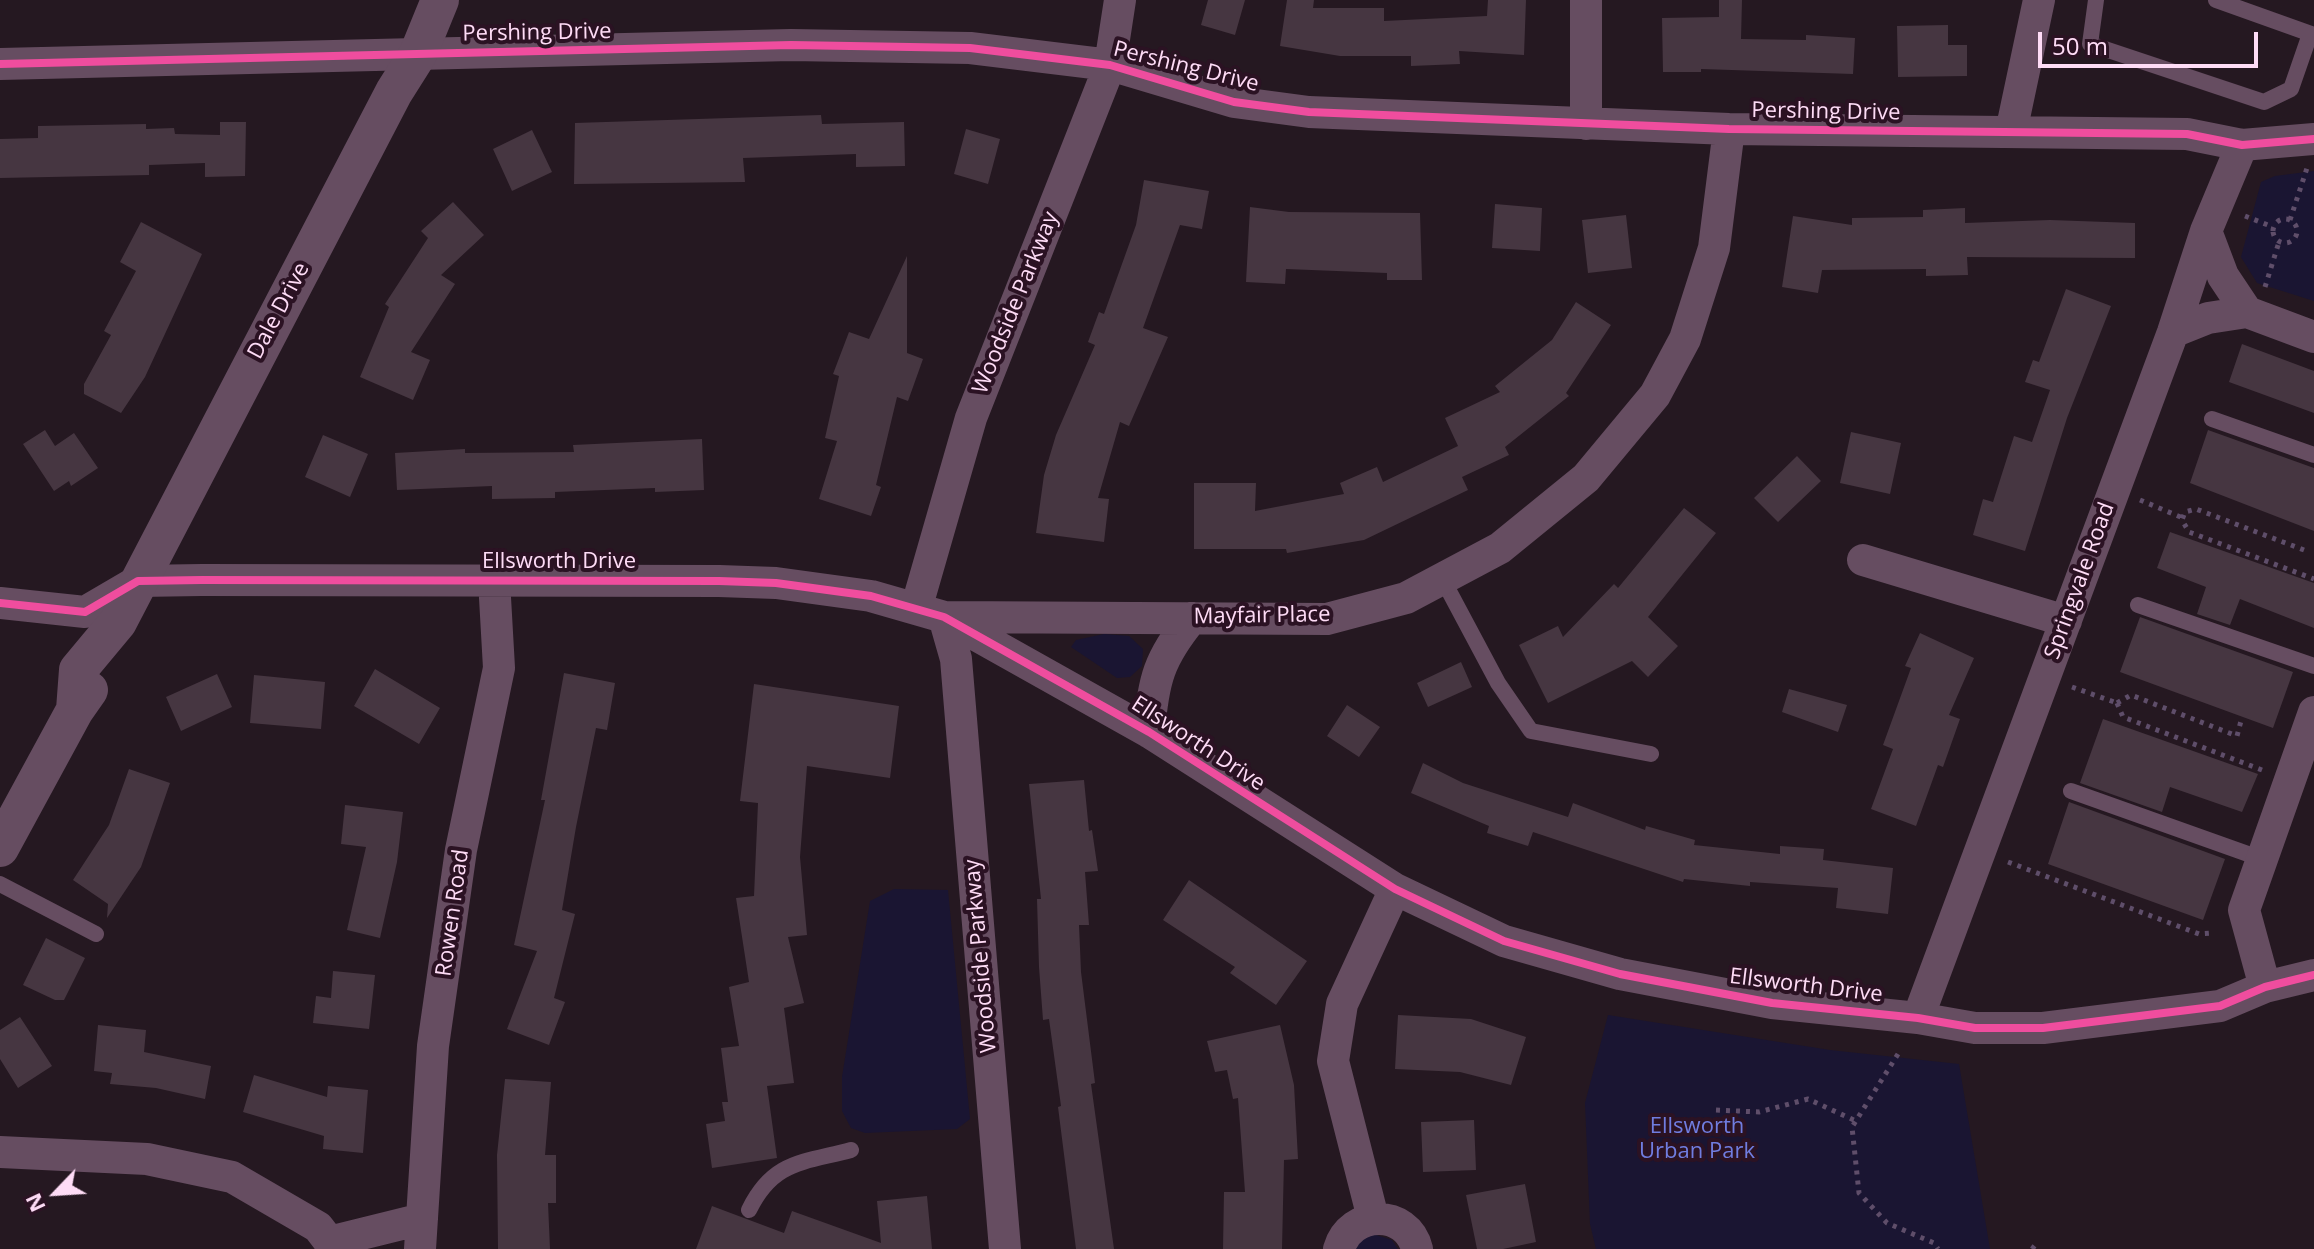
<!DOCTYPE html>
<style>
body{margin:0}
#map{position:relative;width:2314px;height:1249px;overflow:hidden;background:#251821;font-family:"Open Sans",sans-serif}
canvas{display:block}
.north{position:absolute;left:16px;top:1153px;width:80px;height:80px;-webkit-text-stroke:6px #2b1223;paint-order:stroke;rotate:245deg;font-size:22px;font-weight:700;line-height:32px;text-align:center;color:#fedcf6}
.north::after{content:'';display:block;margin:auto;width:28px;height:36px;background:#fedcf6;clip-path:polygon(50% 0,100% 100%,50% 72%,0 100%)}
.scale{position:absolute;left:2038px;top:32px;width:220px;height:36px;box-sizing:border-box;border:4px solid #fedcf6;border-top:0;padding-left:10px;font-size:24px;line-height:28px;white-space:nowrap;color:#fedcf6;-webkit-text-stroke:6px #2b1223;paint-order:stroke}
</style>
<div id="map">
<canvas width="2314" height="1249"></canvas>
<div class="north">N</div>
<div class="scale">50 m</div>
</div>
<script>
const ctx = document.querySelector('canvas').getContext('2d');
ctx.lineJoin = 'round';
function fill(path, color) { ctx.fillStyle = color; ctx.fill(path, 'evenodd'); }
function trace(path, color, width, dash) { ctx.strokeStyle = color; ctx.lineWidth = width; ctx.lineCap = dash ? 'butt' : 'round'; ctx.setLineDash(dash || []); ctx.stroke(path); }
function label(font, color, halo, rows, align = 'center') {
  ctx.font = font + ' "Open Sans",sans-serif'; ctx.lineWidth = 8; ctx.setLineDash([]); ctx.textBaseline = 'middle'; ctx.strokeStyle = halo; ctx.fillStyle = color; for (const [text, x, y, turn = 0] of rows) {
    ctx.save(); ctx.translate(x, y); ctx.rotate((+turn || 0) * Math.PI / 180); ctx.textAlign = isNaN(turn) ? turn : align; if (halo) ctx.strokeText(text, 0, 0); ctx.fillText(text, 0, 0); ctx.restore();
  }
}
fill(new Path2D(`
 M 2314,171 L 2314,301 L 2257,283 L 2241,257 L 2261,182 L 2275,176 Z
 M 1104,634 L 1129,636 L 1143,649 L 1142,666 L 1130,677 L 1117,678 L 1071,647 L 1076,640 Z
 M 894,889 L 948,890 L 970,1119 L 957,1129 L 865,1133 L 851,1128 L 842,1111 L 842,1077 L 870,901 Z
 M 1608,1015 L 1830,1050 L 1959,1064 L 1990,1249 L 1596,1249 L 1590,1224 L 1585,1103 Z
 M 1373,1234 L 1392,1240 L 1398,1249 L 1356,1249 L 1360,1240 Z`), '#1a1532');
fill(new Path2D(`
 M 1208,0 L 1245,0 L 1235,35 L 1201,25 Z
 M 1287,0 L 1314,0 L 1313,8 L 1384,8 L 1384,21 L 1487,16 L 1488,0 L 1526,0 L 1524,55 L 1459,51 L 1460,64 L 1411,66 L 1411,56 L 1340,56 L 1280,46 Z
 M 1719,0 L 1742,0 L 1741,39 L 1806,40 L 1806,35 L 1855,38 L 1853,74 L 1701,69 L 1701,72 L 1663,72 L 1662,18 L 1719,17 Z
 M 1948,25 L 1948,45 L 1967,45 L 1967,76 L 1898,77 L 1897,26 Z
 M 821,115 L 822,124 L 904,122 L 905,166 L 856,167 L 856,154 L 743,158 L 745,182 L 574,184 L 575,123 Z
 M 220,122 L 246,122 L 245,176 L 205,177 L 205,163 L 149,165 L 149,175 L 0,178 L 0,139 L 38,138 L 38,126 L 146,124 L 146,129 L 174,128 L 175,134 L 220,135 Z
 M 966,129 L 1000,139 L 988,184 L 954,174 Z
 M 532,130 L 552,172 L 512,191 L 493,149 Z
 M 1144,180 L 1209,191 L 1202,229 L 1180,225 L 1143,328 L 1168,337 L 1129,426 L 1120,422 L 1098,498 L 1109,499 L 1104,542 L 1036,533 L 1044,475 L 1056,435 L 1095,345 L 1088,342 L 1099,312 L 1104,314 L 1136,225 Z
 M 453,202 L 484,235 L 441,275 L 455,284 L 411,352 L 430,360 L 413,400 L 360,377 L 389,307 L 385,304 L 428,238 L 421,231 Z
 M 1495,204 L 1542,208 L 1540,251 L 1492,248 Z
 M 1250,207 L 1289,212 L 1420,213 L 1422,280 L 1387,280 L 1387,273 L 1286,269 L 1285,284 L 1246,282 Z
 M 1965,208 L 1965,223 L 2050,220 L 2135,223 L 2135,258 L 1967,257 L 1968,275 L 1926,276 L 1926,269 L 1822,270 L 1818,293 L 1782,287 L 1793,216 L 1852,225 L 1852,218 L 1923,217 L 1923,210 Z
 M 1626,215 L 1632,268 L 1588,273 L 1582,220 Z
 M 141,222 L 202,254 L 145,377 L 121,413 L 84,394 L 84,384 L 111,335 L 104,331 L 136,271 L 120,262 Z
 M 907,256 L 907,353 L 923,359 L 908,401 L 897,397 L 876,485 L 881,487 L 871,516 L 819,499 L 837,441 L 825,438 L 839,376 L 833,374 L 849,332 L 869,339 Z
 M 2066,289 L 2111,306 L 2067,418 L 2025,551 L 1973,535 L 1983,499 L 1993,502 L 2014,436 L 2032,442 L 2050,390 L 2025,382 L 2033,360 L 2039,362 Z
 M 1576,302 L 1611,325 L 1566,393 L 1569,396 L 1505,447 L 1509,455 L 1462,477 L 1468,490 L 1364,540 L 1287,553 L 1286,549 L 1194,549 L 1194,483 L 1256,483 L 1255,511 L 1344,494 L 1340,483 L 1377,467 L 1383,482 L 1458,446 L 1445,418 L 1500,392 L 1495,386 L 1552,340 Z
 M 2242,344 L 2314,371 L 2314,413 L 2229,382 Z
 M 45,430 L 55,446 L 74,433 L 98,468 L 71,486 L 69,481 L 54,491 L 23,444 Z
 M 2208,430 L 2314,468 L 2314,531 L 2190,483 Z
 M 1851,432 L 1901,443 L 1890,494 L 1840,483 Z
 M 323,435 L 368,454 L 350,497 L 305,477 Z
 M 702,439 L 704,490 L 655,492 L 655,488 L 555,492 L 555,498 L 492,499 L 492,486 L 397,490 L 395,453 L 465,449 L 465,453 L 574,452 L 573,445 Z
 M 1797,456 L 1821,481 L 1778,522 L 1754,498 Z
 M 1684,508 L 1716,533 L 1648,617 L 1678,646 L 1648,677 L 1632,661 L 1548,703 L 1519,645 L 1558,626 L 1563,637 L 1614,584 L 1618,588 Z
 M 2170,532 L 2314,583 L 2314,628 L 2240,599 L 2230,625 L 2197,614 L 2206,587 L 2157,568 Z
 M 2140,617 L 2293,672 L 2273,728 L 2120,672 Z
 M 1920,633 L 1974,658 L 1949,715 L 1960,719 L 1943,767 L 1938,765 L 1916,826 L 1871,809 L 1893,749 L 1883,745 L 1911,668 L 1905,666 Z
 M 1461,662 L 1472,687 L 1428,707 L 1417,683 Z
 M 375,669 L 440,708 L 419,744 L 354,706 Z
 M 564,673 L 615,683 L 607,730 L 596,728 L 576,827 L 562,910 L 575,914 L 554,998 L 565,1002 L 549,1045 L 507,1029 L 537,951 L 514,945 L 545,800 L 541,800 Z
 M 217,674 L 232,707 L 181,731 L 166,697 Z
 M 254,675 L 325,682 L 321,729 L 250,723 Z
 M 754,684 L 899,706 L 890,778 L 807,766 L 800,857 L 807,935 L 788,937 L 804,1003 L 784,1008 L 794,1083 L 767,1086 L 777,1158 L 712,1168 L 706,1124 L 725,1121 L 722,1102 L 728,1102 L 721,1048 L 739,1046 L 729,987 L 749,982 L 736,898 L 754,896 L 758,803 L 740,801 Z
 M 1789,689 L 1847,705 L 1838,732 L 1782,712 Z
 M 1347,705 L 1380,727 L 1359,757 L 1327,736 Z
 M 2103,719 L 2258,774 L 2242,812 L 2170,787 L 2162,812 L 2080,783 Z
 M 1423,763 L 1463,783 L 1568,817 L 1573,803 L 1645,830 L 1646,826 L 1695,840 L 1694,845 L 1780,854 L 1780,846 L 1824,849 L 1823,860 L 1893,868 L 1888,914 L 1836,908 L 1838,888 L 1750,882 L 1750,886 L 1684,879 L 1683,882 L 1533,832 L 1528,846 L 1487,833 L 1489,826 L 1411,793 Z
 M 129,769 L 170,783 L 141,867 L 107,918 L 108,904 L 73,880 L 109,825 Z
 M 1084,780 L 1089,831 L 1092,830 L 1098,871 L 1085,872 L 1089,925 L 1079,925 L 1081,972 L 1095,1083 L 1091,1084 L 1114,1249 L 1076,1249 L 1058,1107 L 1061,1106 L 1049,1019 L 1043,1020 L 1039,967 L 1037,899 L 1041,899 L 1029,784 Z
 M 2069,802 L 2225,859 L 2203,920 L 2048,864 Z
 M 345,805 L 403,812 L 397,862 L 380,938 L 347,930 L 366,847 L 341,844 Z
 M 1189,880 L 1307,961 L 1276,1005 L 1230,973 L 1235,967 L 1163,920 Z
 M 46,938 L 85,958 L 64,1000 L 55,1000 L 23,985 Z
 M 333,971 L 375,975 L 369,1029 L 313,1023 L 316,996 L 331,998 Z
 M 1398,1015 L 1471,1019 L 1526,1037 L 1511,1085 L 1460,1072 L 1395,1069 Z
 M 20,1017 L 52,1066 L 18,1088 L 0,1059 L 0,1030 Z
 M 98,1025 L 146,1030 L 144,1052 L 211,1066 L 205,1099 L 156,1088 L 110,1084 L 112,1073 L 94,1071 Z
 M 1280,1025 L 1294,1085 L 1298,1159 L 1284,1160 L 1282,1249 L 1223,1249 L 1224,1192 L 1245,1192 L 1238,1098 L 1233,1099 L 1227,1070 L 1215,1072 L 1207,1041 Z
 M 254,1075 L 327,1097 L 328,1086 L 368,1090 L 363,1153 L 323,1149 L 324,1136 L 243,1112 Z
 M 505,1079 L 551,1082 L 545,1155 L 556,1155 L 556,1203 L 548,1203 L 550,1249 L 498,1249 L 497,1155 Z
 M 1474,1120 L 1476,1170 L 1423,1172 L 1421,1122 Z
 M 1525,1184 L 1536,1242 L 1503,1249 L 1477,1249 L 1466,1195 Z
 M 927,1196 L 932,1249 L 696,1249 L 712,1206 L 784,1233 L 792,1211 L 881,1243 L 877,1201 Z`), '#463641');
trace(new Path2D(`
 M 2245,216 L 2273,227
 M2273 231a12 12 0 1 1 24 0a12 12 0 1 1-24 0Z
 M 2290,220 L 2307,168
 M 2265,287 L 2279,242
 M 2140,500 L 2183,518
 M 2304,550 L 2196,509 L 2185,512 L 2182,520 L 2189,532 L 2314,579
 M 2072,687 L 2117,703
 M 2117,703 L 2123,717 L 2262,770
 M 2117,703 L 2131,695 L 2237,736 L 2242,717
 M 2008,862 L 2199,934 L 2214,933
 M 1898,1054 L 1852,1127 L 1859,1193 L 1887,1223 L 1934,1243 L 1938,1249
 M 1716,1110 L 1759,1112 L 1808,1099 L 1856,1121
 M 2032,1249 L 2036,1244`), '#5f4e6a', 5, [4, 6]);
trace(new Path2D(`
 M 2096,0 L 2090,44 L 2264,102 L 2291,89 L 2310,34
 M 2216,0 L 2314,35
 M 2212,419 L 2314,455
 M 1442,578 L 1498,683 L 1531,731 L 1651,754
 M 2138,605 L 2314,666
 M 2071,791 L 2262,859
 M 0,884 L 96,934
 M 749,1210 C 773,1161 802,1163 851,1150`), '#664d61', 16);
trace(new Path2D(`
 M 1586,0 L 1586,124
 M 0,64 L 791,45 L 970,48 L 1110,65 L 1234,102 L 1309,112 L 1729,129 L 2187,134 L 2242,145 L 2314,139
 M 2011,132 L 2039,0
 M 2206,231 L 2223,276 L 2247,312
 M 2173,332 L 2208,318 L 2247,312 L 2314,337
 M 1863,560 L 2066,621
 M 0,603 L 85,612 L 138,581 L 202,580 L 719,581 L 776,583 L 871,596 L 944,617 L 1149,732 L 1395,889 L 1504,941 L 1620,974 L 1772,1003 L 1918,1018 L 1975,1028 L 2043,1028 L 2220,1006 L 2265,987 L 2314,975
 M 916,609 L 971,418 L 1110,65 L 1120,0
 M 1149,732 C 1153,680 1159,658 1192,618
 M 2265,987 L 2244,910 L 2314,712
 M 1918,1018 L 2173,332 L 2206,231 L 2242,145
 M 0,1152 L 147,1159 L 232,1177 L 318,1227 L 335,1249
 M 1373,1218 L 1333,1061 L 1342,1004 L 1395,889
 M 329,1242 L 422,1219
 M 420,1249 L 433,1046 L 461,850 L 499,668 L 494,580
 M 1005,1249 L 956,659 L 944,617 L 1327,619 L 1406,598 L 1500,548 L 1586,478 L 1655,395 L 1685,339 L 1714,248 L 1729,129
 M 1339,1249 C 1350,1210 1407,1208 1417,1249`), '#664d61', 32);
trace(new Path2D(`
 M 75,710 L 78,670 L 118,622 L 394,92 L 418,54 L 440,0
 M 0,848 L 75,710 L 89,690`), '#664d61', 38);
trace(new Path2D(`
 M 0,64 L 791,45 L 970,48 L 1110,65 L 1234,102 L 1309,112 L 1729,129 L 2187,134 L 2242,145 L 2314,139
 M 0,603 L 85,612 L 138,581 L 202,580 L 719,581 L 776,583 L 871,596 L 944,617 L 1149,732 L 1395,889 L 1504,941 L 1620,974 L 1772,1003 L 1918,1018 L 1975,1028 L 2043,1028 L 2220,1006 L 2265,987 L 2314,975`), '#ef4d9e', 8);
label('22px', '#fedcf6', '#2b1223', [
 ["Pershing Drive",537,33,-1],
 ["Pershing Drive",1186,67,14],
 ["Pershing Drive",1826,112,1],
 ["Woodside Parkway",1016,303,-68],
 ["Dale Drive",279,311,-62],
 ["Ellsworth Drive",559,562],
 ["Springvale Road",2080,581,-70],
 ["Mayfair Place",1262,616,-1],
 ["Ellsworth Drive",1198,744,33],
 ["Rowen Road",453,913,-82],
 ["Woodside Parkway",981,956,-95],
 ["Ellsworth Drive",1806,986,7]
]);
label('22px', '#707de0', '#2b1223', [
 ["Ellsworth",1697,1127],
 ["Urban Park",1697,1152]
]);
</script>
